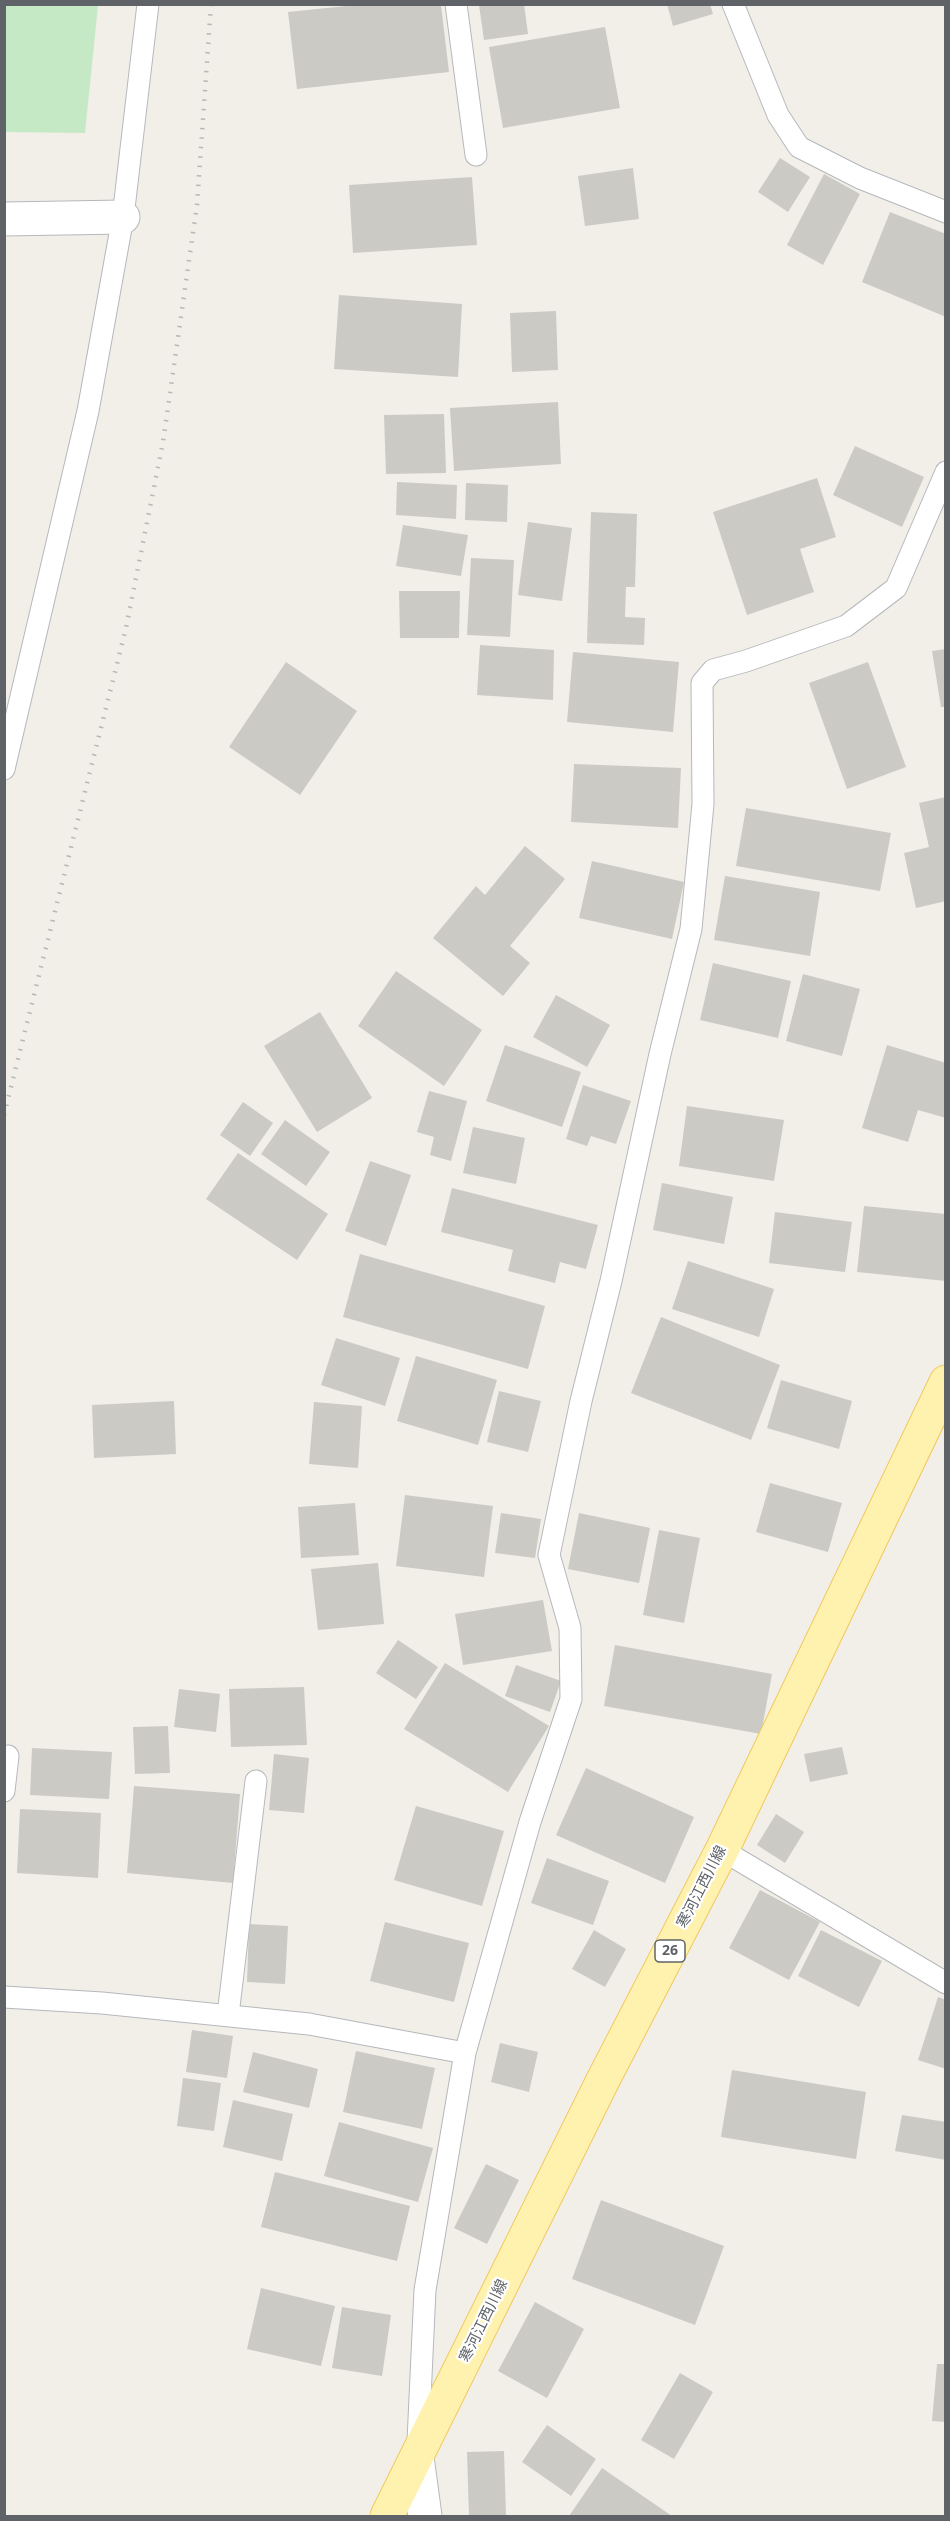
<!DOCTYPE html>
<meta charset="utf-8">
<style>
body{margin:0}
#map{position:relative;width:950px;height:2521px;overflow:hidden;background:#f1efe8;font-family:"Open Sans",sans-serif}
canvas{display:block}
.frame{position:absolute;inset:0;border:6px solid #5f6368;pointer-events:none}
</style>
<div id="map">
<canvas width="950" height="2521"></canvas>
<div class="frame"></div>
</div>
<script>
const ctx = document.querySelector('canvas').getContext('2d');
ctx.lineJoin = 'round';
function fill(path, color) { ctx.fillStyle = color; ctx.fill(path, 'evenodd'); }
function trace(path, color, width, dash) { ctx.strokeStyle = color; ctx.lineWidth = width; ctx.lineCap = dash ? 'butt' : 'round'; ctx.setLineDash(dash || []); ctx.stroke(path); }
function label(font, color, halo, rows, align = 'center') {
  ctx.font = font + ' "Open Sans","Noto Sans JP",sans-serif'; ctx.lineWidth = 4.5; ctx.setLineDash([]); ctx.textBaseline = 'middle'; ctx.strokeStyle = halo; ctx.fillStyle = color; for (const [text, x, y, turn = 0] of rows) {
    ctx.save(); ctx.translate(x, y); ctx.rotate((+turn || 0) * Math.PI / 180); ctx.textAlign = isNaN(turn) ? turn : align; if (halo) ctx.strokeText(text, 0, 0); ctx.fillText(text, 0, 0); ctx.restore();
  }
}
fill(new Path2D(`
 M 5,4 L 98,5 L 85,133 L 5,132 Z`), '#c5e8c5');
fill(new Path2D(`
 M 524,4 L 528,34 L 484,40 L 479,5 Z
 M 667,4 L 710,4 L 713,14 L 673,26 Z
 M 356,5 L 441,5 L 449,72 L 297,89 L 288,12 Z
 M 605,27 L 620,108 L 503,128 L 489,47 Z
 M 780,158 L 810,177 L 788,212 L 758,192 Z
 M 633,168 L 639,219 L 585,226 L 578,176 Z
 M 824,174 L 860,194 L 823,265 L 787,245 Z
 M 472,177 L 477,245 L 353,253 L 349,185 Z
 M 890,212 L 946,234 L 946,317 L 862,282 Z
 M 339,295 L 462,304 L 458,377 L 334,369 Z
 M 556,311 L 558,370 L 512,372 L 510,313 Z
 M 558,402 L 561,464 L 454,471 L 450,408 Z
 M 444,414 L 446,473 L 386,474 L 384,415 Z
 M 855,446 L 924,477 L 902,527 L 833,495 Z
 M 817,478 L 836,537 L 800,549 L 814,592 L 747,615 L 713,512 Z
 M 397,482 L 457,485 L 456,519 L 396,515 Z
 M 466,483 L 508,485 L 507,522 L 465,520 Z
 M 591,512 L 637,514 L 635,587 L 626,587 L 625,617 L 645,618 L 644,645 L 587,643 Z
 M 528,522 L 572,528 L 562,601 L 518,595 Z
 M 403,525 L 468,535 L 461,576 L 396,566 Z
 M 471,558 L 514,560 L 510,637 L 467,635 Z
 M 399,591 L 460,591 L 459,638 L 400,638 Z
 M 480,645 L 554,650 L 553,700 L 477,695 Z
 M 946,649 L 946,707 L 941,707 L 932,651 Z
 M 573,652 L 679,662 L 673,732 L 567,722 Z
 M 286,662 L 357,711 L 300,795 L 229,747 Z
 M 868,662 L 906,767 L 847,789 L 809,683 Z
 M 574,764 L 681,768 L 678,828 L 571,822 Z
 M 946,797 L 946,901 L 916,908 L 904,853 L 929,847 L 919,803 Z
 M 746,808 L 891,833 L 880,891 L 736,866 Z
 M 525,846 L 565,879 L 510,946 L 530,963 L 503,996 L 433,938 L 476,886 L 485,895 Z
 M 592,861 L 684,882 L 672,939 L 579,918 Z
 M 725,876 L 820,892 L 810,956 L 714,940 Z
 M 713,963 L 791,981 L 778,1038 L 700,1020 Z
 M 396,971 L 482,1030 L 444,1086 L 358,1026 Z
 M 803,974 L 860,989 L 842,1056 L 786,1041 Z
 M 556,995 L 610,1025 L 587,1067 L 533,1037 Z
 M 320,1012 L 372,1098 L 317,1132 L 264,1046 Z
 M 505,1045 L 581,1072 L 562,1127 L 486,1101 Z
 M 887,1045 L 946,1063 L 946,1118 L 918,1110 L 908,1142 L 862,1128 Z
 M 583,1085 L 631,1101 L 616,1144 L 591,1136 L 587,1146 L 566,1139 Z
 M 429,1091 L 467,1101 L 451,1161 L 430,1155 L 434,1137 L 417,1132 Z
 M 243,1102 L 273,1123 L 250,1156 L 220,1135 Z
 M 687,1106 L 784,1120 L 774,1181 L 679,1166 Z
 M 285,1120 L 330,1152 L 306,1186 L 261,1154 Z
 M 473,1127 L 525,1138 L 516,1184 L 463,1173 Z
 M 238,1153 L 328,1214 L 297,1260 L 206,1199 Z
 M 370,1161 L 411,1175 L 386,1246 L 345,1231 Z
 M 662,1183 L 733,1197 L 724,1244 L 653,1230 Z
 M 452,1188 L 598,1225 L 586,1269 L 560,1262 L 555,1283 L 508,1271 L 513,1250 L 441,1232 Z
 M 864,1206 L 946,1214 L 946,1281 L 857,1272 Z
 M 775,1212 L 852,1222 L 845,1272 L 769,1263 Z
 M 360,1254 L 545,1306 L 528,1369 L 343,1317 Z
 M 688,1261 L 774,1289 L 759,1337 L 672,1309 Z
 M 661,1317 L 780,1365 L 751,1440 L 631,1393 Z
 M 336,1338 L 400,1358 L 385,1406 L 321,1385 Z
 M 416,1356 L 497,1380 L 478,1445 L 397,1421 Z
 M 781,1380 L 852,1401 L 839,1449 L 767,1428 Z
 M 499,1391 L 541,1401 L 528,1452 L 487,1442 Z
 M 174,1401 L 176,1454 L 94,1458 L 92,1405 Z
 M 314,1402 L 362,1406 L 358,1468 L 309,1464 Z
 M 770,1483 L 842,1503 L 828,1552 L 756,1532 Z
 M 405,1495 L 493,1506 L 484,1577 L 396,1566 Z
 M 355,1503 L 359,1555 L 301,1558 L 298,1507 Z
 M 501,1513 L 541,1519 L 535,1558 L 495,1553 Z
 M 579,1513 L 650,1528 L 639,1583 L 568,1569 Z
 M 659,1530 L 700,1538 L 684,1623 L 643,1615 Z
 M 378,1563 L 384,1624 L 318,1630 L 311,1569 Z
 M 543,1600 L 552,1651 L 463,1665 L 455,1614 Z
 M 398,1640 L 438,1667 L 416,1699 L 376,1673 Z
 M 615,1645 L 772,1674 L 761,1734 L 604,1706 Z
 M 445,1663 L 549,1726 L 508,1792 L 404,1729 Z
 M 516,1665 L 561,1681 L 550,1712 L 505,1696 Z
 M 304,1687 L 307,1745 L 231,1747 L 229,1689 Z
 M 179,1689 L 220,1694 L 216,1732 L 174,1727 Z
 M 168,1726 L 170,1773 L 135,1774 L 133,1727 Z
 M 842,1747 L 848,1774 L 810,1782 L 804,1754 Z
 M 32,1748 L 112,1752 L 109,1799 L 30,1795 Z
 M 274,1754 L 309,1758 L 304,1813 L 269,1810 Z
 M 586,1768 L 694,1817 L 665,1883 L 556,1835 Z
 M 134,1786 L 240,1794 L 233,1883 L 127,1873 Z
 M 416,1806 L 504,1831 L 482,1906 L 394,1880 Z
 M 20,1809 L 101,1813 L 98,1878 L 17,1873 Z
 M 776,1814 L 804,1832 L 785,1863 L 757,1845 Z
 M 547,1858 L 609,1881 L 593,1925 L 531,1903 Z
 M 760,1890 L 820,1922 L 789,1980 L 729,1948 Z
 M 385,1922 L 469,1943 L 454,2002 L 370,1981 Z
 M 249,1924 L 288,1926 L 285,1984 L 247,1982 Z
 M 594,1930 L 626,1949 L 605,1987 L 572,1969 Z
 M 821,1930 L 882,1961 L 859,2007 L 798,1976 Z
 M 938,1997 L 946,2000 L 946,2069 L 918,2060 Z
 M 192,2030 L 233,2036 L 227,2078 L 186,2072 Z
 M 500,2043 L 538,2052 L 529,2092 L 491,2082 Z
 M 356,2051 L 435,2068 L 422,2129 L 343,2112 Z
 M 253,2052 L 318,2069 L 309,2108 L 243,2092 Z
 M 732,2070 L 866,2092 L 856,2159 L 721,2137 Z
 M 183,2078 L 221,2083 L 214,2131 L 177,2126 Z
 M 233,2100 L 293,2114 L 282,2161 L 223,2147 Z
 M 902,2115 L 946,2122 L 946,2160 L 895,2151 Z
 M 339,2122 L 433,2148 L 418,2202 L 324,2176 Z
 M 486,2164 L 519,2180 L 487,2244 L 454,2228 Z
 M 275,2172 L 410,2206 L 397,2261 L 261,2227 Z
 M 601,2200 L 724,2246 L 695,2325 L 572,2279 Z
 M 261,2288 L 335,2306 L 321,2366 L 247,2349 Z
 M 535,2302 L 584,2329 L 547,2398 L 498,2371 Z
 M 342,2307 L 391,2315 L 382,2376 L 332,2368 Z
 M 937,2364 L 946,2364 L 946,2422 L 932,2421 Z
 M 680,2373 L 713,2392 L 674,2459 L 641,2440 Z
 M 547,2425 L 596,2459 L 571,2496 L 522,2462 Z
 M 504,2451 L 506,2516 L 469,2516 L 467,2452 Z
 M 602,2468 L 672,2516 L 569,2516 Z`), '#cccac5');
const lane = new Path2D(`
 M 456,4 L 476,155
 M 733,4 L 778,115 L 799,147 L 860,178 L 946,212
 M 4,769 L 88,411 L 123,217 L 148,4
 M 4,1791 L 8,1756
 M 722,1850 L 946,1983
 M 4,1997 L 102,2003 L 309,2024 L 465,2053
 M 228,2015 L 256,1781
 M 418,2441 L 425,2290 L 465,2053 L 530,1822 L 571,1699 L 570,1628 L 549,1555 L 581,1401 L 611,1281 L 660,1054 L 691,929 L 703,804 L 702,683 L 713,670 L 746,661 L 846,626 L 896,588 L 946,472`);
const street = new Path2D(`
 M 4,219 L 123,217
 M 417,2457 L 425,2516`);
const primary = new Path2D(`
 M 387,2516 L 603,2080 L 722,1850 L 946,1382`);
trace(lane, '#b5b8bc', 23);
trace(street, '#b5b8bc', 35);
trace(primary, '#f2c960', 35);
trace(lane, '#fff', 21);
trace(street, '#fff', 33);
trace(primary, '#fff2af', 33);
trace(new Path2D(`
 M 4,1115 L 126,628 L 163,442 L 197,205 L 211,4`), '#b6b7b8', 4.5, [1.5, 8]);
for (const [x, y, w] of [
 [670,1951,30]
]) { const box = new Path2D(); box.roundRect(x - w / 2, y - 11, w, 22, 4.5); ctx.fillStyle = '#fff'; ctx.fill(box); trace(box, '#5f6368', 1.5); }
label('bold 14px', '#5f6368', null, [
 ["26",670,1951]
]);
label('15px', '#5f6368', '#fff', [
 ["寒河江西川線",702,1887,-63],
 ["寒河江西川線",484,2321,-64]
]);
</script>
